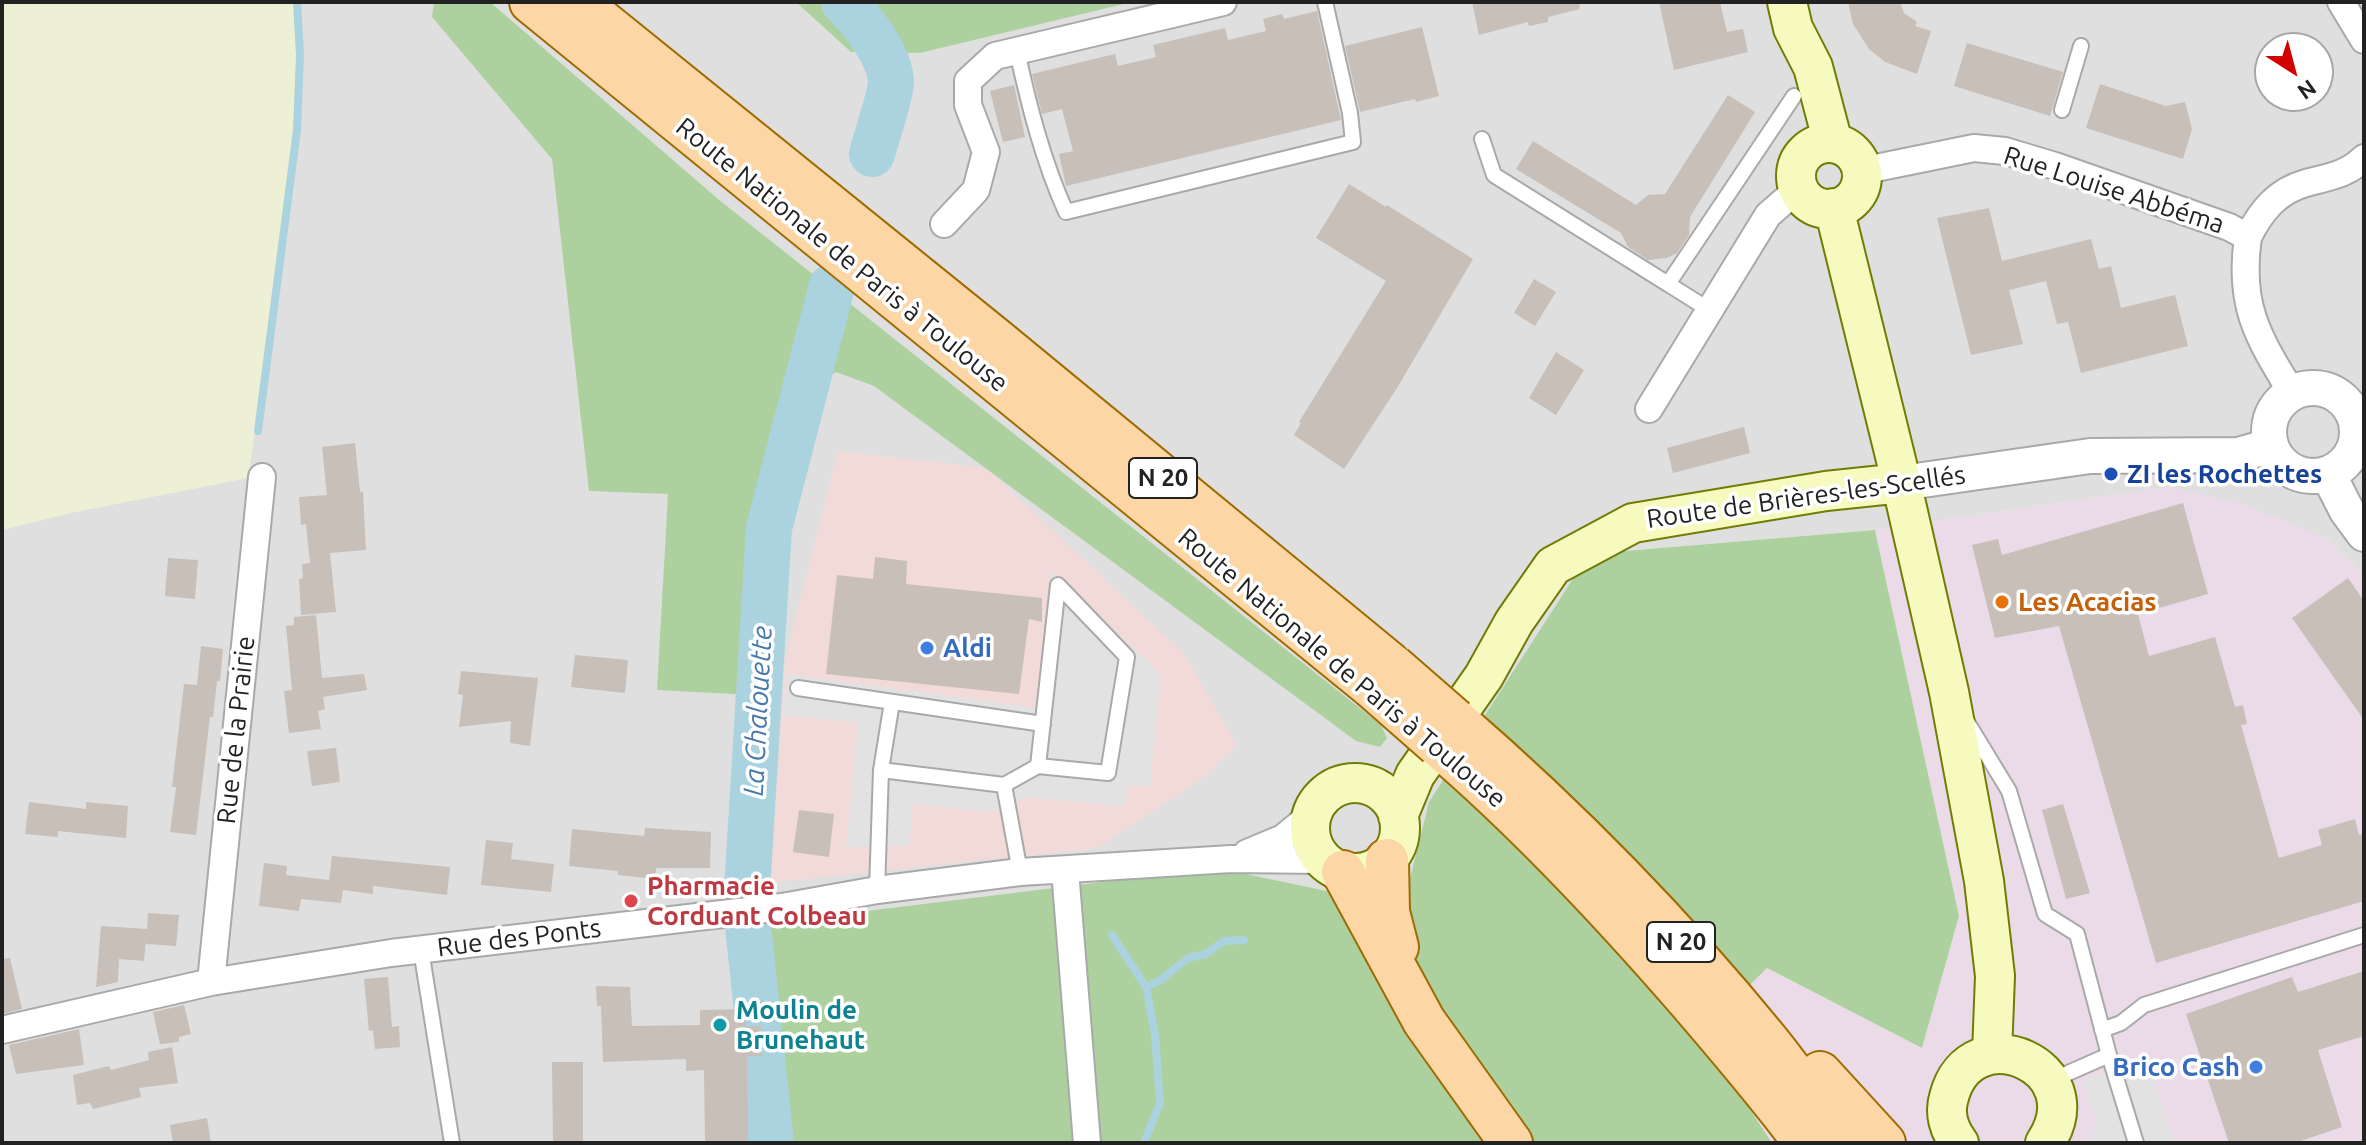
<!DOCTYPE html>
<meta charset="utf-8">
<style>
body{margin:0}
#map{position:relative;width:2366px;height:1145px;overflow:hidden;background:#f2efe9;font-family:Ubuntu,sans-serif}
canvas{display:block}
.frame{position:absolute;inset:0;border:4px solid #222;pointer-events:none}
.north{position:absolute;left:2254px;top:32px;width:80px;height:80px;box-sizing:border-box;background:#fff;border:2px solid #a7a7a7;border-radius:50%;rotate:144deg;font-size:22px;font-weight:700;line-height:32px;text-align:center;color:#222}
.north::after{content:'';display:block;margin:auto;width:28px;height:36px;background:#d40000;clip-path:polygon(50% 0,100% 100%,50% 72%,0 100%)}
</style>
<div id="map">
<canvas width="2366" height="1145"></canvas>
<div class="frame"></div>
<div class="north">N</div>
</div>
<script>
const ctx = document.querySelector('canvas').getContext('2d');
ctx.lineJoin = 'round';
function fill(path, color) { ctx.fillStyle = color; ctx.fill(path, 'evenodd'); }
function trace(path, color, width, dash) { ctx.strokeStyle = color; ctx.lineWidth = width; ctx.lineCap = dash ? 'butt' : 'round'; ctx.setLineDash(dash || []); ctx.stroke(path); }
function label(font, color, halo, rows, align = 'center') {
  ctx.font = font + ' Ubuntu,sans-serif'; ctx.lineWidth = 7; ctx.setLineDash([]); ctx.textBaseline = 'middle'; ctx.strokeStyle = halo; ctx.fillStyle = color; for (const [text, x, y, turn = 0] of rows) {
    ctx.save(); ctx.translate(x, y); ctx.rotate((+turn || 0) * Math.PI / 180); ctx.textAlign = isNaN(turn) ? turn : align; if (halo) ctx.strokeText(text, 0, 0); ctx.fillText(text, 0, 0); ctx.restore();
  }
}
fill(new Path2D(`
 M 2,2 L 2364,2 L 2364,575 L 2328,539 L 2170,487 L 1875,530 L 1589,554 L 1404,907 L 769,923 L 779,1143 L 2,1143 ZM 2270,48 L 2318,48 L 2318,96 L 2270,96 Z`), '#e0dfdf');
fill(new Path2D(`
 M 838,451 L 986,468 L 1185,655 L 1236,745 L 1203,778 L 1097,848 L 767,883 L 786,657 Z`), '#f2dad9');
fill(new Path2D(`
 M 2170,487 L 2243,504 L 2328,539 L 2364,575 L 2364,1143 L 1772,1143 L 1701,1034 L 1767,968 L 1922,1048 L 1959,916 L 1875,530 Z`), '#ebdbe8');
fill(new Path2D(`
 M 2,2 L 299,2 L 299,63 L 283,236 L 248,478 L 71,513 L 2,530 Z`), '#eef0d5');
fill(new Path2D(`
 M 434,2 L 490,2 L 718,199 L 1381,725 L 1387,738 L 1380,747 L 1356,741 L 874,386 L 836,372 L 778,411 L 774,696 L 657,690 L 668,494 L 589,491 L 552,159 L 432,17 Z
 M 796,2 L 1132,2 L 920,53 L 851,52 Z
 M 1875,530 L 1959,916 L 1922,1048 L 1767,968 L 1701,1034 L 1772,1143 L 779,1143 L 769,923 L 1217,868 L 1403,907 L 1429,802 L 1589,554 Z`), '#add19e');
fill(new Path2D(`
 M 1050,571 L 1161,674 L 1150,788 L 1128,785 L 1125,807 L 1029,797 L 991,812 L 913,804 L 909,846 L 846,847 L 858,722 L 783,716 L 787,674 L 1037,708 Z
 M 2146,1058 L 2174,1143 L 2089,1143 L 2097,1122 L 2083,1081 Z`), '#e2e2e2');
trace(new Path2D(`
 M 258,431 L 297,130 L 300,56 L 297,2
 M 1112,935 L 1146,987 L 1155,1034 L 1160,1103 L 1144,1143
 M 1146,987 L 1161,980 L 1188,958 L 1206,954 L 1224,941 L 1244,940`), '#aad3df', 8);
trace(new Path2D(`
 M 844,2 C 861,19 890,56 891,81 C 891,95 876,138 872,154
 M 771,1143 L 746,907 L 769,528 L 832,286`), '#aad3df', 46);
fill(new Path2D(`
 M 1472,2 L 1579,2 L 1580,9 L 1548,17 L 1548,22 L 1529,26 L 1528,22 L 1479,35 Z
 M 1659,2 L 1720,2 L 1727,32 L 1743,29 L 1748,52 L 1674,70 Z
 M 1848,2 L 1900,2 L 1904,13 L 1917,22 L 1915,26 L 1931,31 L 1917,74 L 1885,62 L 1869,49 L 1853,24 Z
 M 1317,11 L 1341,120 L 1066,186 L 1059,154 L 1073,151 L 1062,109 L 1042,114 L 1032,74 L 1115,54 L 1118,66 L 1156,57 L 1153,45 L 1225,28 L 1228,40 L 1266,31 L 1263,19 L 1282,14 L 1284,19 Z
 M 1422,27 L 1439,96 L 1416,102 L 1415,99 L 1360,112 L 1345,46 Z
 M 1967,43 L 2063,72 L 2050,116 L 1954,86 Z
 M 2100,84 L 2166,106 L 2185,102 L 2192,129 L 2183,159 L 2086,128 Z
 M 1014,85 L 1025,137 L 1003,142 L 990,91 Z
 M 1728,95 L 1755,112 L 1690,217 L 1689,235 L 1677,253 L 1667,258 L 1648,260 L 1628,247 L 1621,233 L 1516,169 L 1533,141 L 1636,205 L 1648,195 L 1665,194 Z
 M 1349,184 L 1386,207 L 1387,205 L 1473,259 L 1397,388 L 1344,469 L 1294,435 L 1301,423 L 1299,422 L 1386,281 L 1316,238 Z
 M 1989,208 L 2002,261 L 2091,239 L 2099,269 L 2111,266 L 2121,308 L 2175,295 L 2188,346 L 2081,373 L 2068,322 L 2057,324 L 2046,281 L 2009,290 L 2023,344 L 1971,355 L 1937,218 Z
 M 1534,279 L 1556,292 L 1535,326 L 1514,313 Z
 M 1556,352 L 1584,370 L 1556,415 L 1529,398 Z
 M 1744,427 L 1750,453 L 1673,473 L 1667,448 Z
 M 355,443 L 360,492 L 363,492 L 366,550 L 330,553 L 336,612 L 301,615 L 299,579 L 303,578 L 302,564 L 310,563 L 306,524 L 301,525 L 299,497 L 327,495 L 322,447 Z
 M 2183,503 L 2208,594 L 2138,614 L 2149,656 L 2215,637 L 2235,707 L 2243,705 L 2247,724 L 2241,725 L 2279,858 L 2322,845 L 2318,830 L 2355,819 L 2359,835 L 2364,834 L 2364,901 L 2156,963 L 2059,626 L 1995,638 L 1972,545 L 1998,539 L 2002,555 Z
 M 875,557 L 907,561 L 906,584 L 1042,598 L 1042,622 L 1029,619 L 1019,694 L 826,674 L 837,575 L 873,579 Z
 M 168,558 L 198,560 L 195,599 L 165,596 Z
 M 2348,578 L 2364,601 L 2364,720 L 2292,618 Z
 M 316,615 L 322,678 L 364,674 L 367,690 L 323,697 L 325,709 L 318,711 L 321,729 L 289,733 L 284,691 L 292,690 L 286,626 L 294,625 L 294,617 Z
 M 201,646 L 223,649 L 220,681 L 217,681 L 213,717 L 210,717 L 196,835 L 170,832 L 176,787 L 172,787 L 184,684 L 197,685 Z
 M 575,655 L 628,660 L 625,693 L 571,687 Z
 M 461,671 L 538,678 L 530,746 L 510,743 L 511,721 L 459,727 L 463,695 L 458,694 Z
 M 336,748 L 340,782 L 312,786 L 307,751 Z
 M 29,802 L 86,809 L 86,802 L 128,806 L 126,838 L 58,831 L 58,837 L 25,834 Z
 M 2063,804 L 2090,893 L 2066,899 L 2042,810 Z
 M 799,810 L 834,814 L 829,857 L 793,852 Z
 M 645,828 L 711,832 L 710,868 L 656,868 L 655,879 L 618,875 L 618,871 L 569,866 L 572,829 L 644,836 Z
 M 486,840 L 513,843 L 511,859 L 554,864 L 551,892 L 481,885 Z
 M 332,856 L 450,867 L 447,895 L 373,886 L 373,894 L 343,890 L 341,903 L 301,899 L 299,911 L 259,906 L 264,863 L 287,866 L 286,875 L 329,880 Z
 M 148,913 L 179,915 L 176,946 L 146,944 L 146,939 L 144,961 L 119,959 L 118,982 L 96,987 L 101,926 L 147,929 Z
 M 10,958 L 22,1009 L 2,1014 L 2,959 Z
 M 2364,971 L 2364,1036 L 2318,1050 L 2342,1127 L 2295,1143 L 2229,1143 L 2186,1014 L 2292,977 L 2298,992 Z
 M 388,977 L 392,1027 L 399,1026 L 400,1047 L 375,1049 L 373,1030 L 369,1031 L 364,979 Z
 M 596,986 L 630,987 L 632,1026 L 700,1025 L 700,1010 L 745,1009 L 746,1027 L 761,1026 L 762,1056 L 747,1056 L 748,1143 L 705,1143 L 704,1070 L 686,1071 L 686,1059 L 603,1062 L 601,1006 L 597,1006 Z
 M 184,1005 L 191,1034 L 179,1037 L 179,1042 L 160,1044 L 153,1012 Z
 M 79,1029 L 84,1065 L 16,1074 L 9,1045 Z
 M 172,1047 L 178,1083 L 139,1088 L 141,1097 L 93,1109 L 90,1103 L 77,1105 L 73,1075 L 109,1066 L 111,1070 L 149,1060 L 148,1052 Z
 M 552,1062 L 583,1062 L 583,1143 L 553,1143 Z
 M 207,1118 L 211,1143 L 173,1143 L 170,1125 Z`), '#c7bfb8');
const service = new Path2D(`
 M 1017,51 C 1029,106 1043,161 1066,212 L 1353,142 L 1350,113 L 1325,2
 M 2062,110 L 2081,46
 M 1482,139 L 1494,175 L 1668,284 L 1794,96
 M 1668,284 L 1711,311
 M 798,688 L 1043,724
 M 1967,722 L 2009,791 L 2045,914 L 2077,934 L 2109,1055 L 2136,1143
 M 881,770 L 1004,785 L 1038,766 L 1108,773 L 1127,657 L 1058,585 L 1038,766
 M 1004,785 L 1020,872
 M 877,890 L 881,770 L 892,702
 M 421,950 L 452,1143
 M 2102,1030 L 2121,1023 L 2144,1005 L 2364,935
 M 2050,1081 L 2109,1055`);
const minor = new Path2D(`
 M 2341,2 L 2364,40
 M 1861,171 L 1974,148 L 2005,151 L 2055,166 L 2229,227 L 2248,237 C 2238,306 2258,337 2292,393
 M 944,224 L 976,190 L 986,152 L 968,105 L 968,81 L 995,56 L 1223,2
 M 2248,237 C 2261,211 2277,191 2306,183 C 2328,177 2347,175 2364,158
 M 1649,409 L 1768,215 L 1798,189
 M 1247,853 L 1283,838 L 1312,814
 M 1065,870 L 1087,1143
 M 211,982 L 262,477
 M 2,1030 L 211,982 L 391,953 L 782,907 L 877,890 L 1020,872 L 1231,859 L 1323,860`);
const tertiary = new Path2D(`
 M2269 432a44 44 0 1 1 88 0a44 44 0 1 1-88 0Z
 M 2328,474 L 2347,511 L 2364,534
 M 1902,483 L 2090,456 L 2238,455 L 2270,446`);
const secondary = new Path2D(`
 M 1787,2 L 1793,28 L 1813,67 L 1833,143
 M1796 176a33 33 0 1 1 66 0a33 33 0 1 1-66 0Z
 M 1834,208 L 1897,464 L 1949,692 L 1984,881 L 1995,976 L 1992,1054
 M1310 828a45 45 0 1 1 90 0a45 45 0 1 1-90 0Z
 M 1398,816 L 1415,775 L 1484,676 L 1514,622 L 1553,566 L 1633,523 L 1826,491 L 1902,483
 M 1959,1143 C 1949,1130 1944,1113 1949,1097 C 1971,1013 2096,1066 2045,1143`);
const primary = new Path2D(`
 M 531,2 L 1372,687
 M 578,2 L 994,338 L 1389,663
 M 1455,720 C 1567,817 1673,925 1767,1040 C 1794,1073 1818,1109 1843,1143
 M 1438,745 C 1529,823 1611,911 1689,1001 C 1729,1048 1769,1094 1805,1143
 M 1387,860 L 1388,912 L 1397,947
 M 1343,872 L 1424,1021 L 1511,1143
 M 1820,1073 L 1884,1143`);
trace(service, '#a9a9a9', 18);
trace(minor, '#a9a9a9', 30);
trace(tertiary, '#a9a9a9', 38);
trace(secondary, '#707d05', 42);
trace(primary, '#a06b00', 46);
trace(service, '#fff', 14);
trace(minor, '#fff', 26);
trace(tertiary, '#fff', 34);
trace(secondary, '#f7fabf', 38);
trace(primary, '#fcd6a4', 42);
const primaryBridge = new Path2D(`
 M 1393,666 L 1455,720
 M 1372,687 L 1438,745`);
trace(primaryBridge, '#a06b00', 46, []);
trace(primaryBridge, '#fcd6a4', 42);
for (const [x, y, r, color] of [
 [2111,474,8,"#1a4fb4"],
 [2002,602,8,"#e8710a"],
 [927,648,8,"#3f7fe0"],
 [631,901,8,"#e0444e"],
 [720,1025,8,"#0f9aa8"],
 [2256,1067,8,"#3f7fe0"]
]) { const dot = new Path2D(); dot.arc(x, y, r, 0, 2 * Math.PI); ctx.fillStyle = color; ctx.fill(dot); trace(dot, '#fff', 3); }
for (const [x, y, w] of [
 [1163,478,68],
 [1681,942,68]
]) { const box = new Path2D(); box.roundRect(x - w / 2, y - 20, w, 40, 6); ctx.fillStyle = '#fff'; ctx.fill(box); trace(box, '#222', 2); }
label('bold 24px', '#222', null, [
 ["N 20",1163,478],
 ["N 20",1681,942]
]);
label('26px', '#222', '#fff', [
 ["Rue Louise Abbéma",2114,190,18],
 ["Route Nationale de Paris à Toulouse",842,255,39],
 ["Route de Brières-les-Scellés",1806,497,-8],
 ["Route Nationale de Paris à Toulouse",1342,668,40],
 ["Rue de la Prairie",236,730,-84],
 ["Rue des Ponts",519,938,-7]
]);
label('bold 26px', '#164399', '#fff', [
 ["ZI les Rochettes",2127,474]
], 'left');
label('bold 26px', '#c56008', '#fff', [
 ["Les Acacias",2018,602]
], 'left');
label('bold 26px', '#366cbe', '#fff', [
 ["Aldi",943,648],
 ["Brico Cash",2240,1067,"right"]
], 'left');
label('bold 26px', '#be3a42', '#fff', [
 ["Pharmacie",647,886],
 ["Corduant Colbeau",647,916]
], 'left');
label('bold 26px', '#0d838f', '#fff', [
 ["Moulin de",736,1010],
 ["Brunehaut",736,1040]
], 'left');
label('italic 28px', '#4a7aab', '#fff', [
 ["La Chalouette",758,711,-87]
]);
</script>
